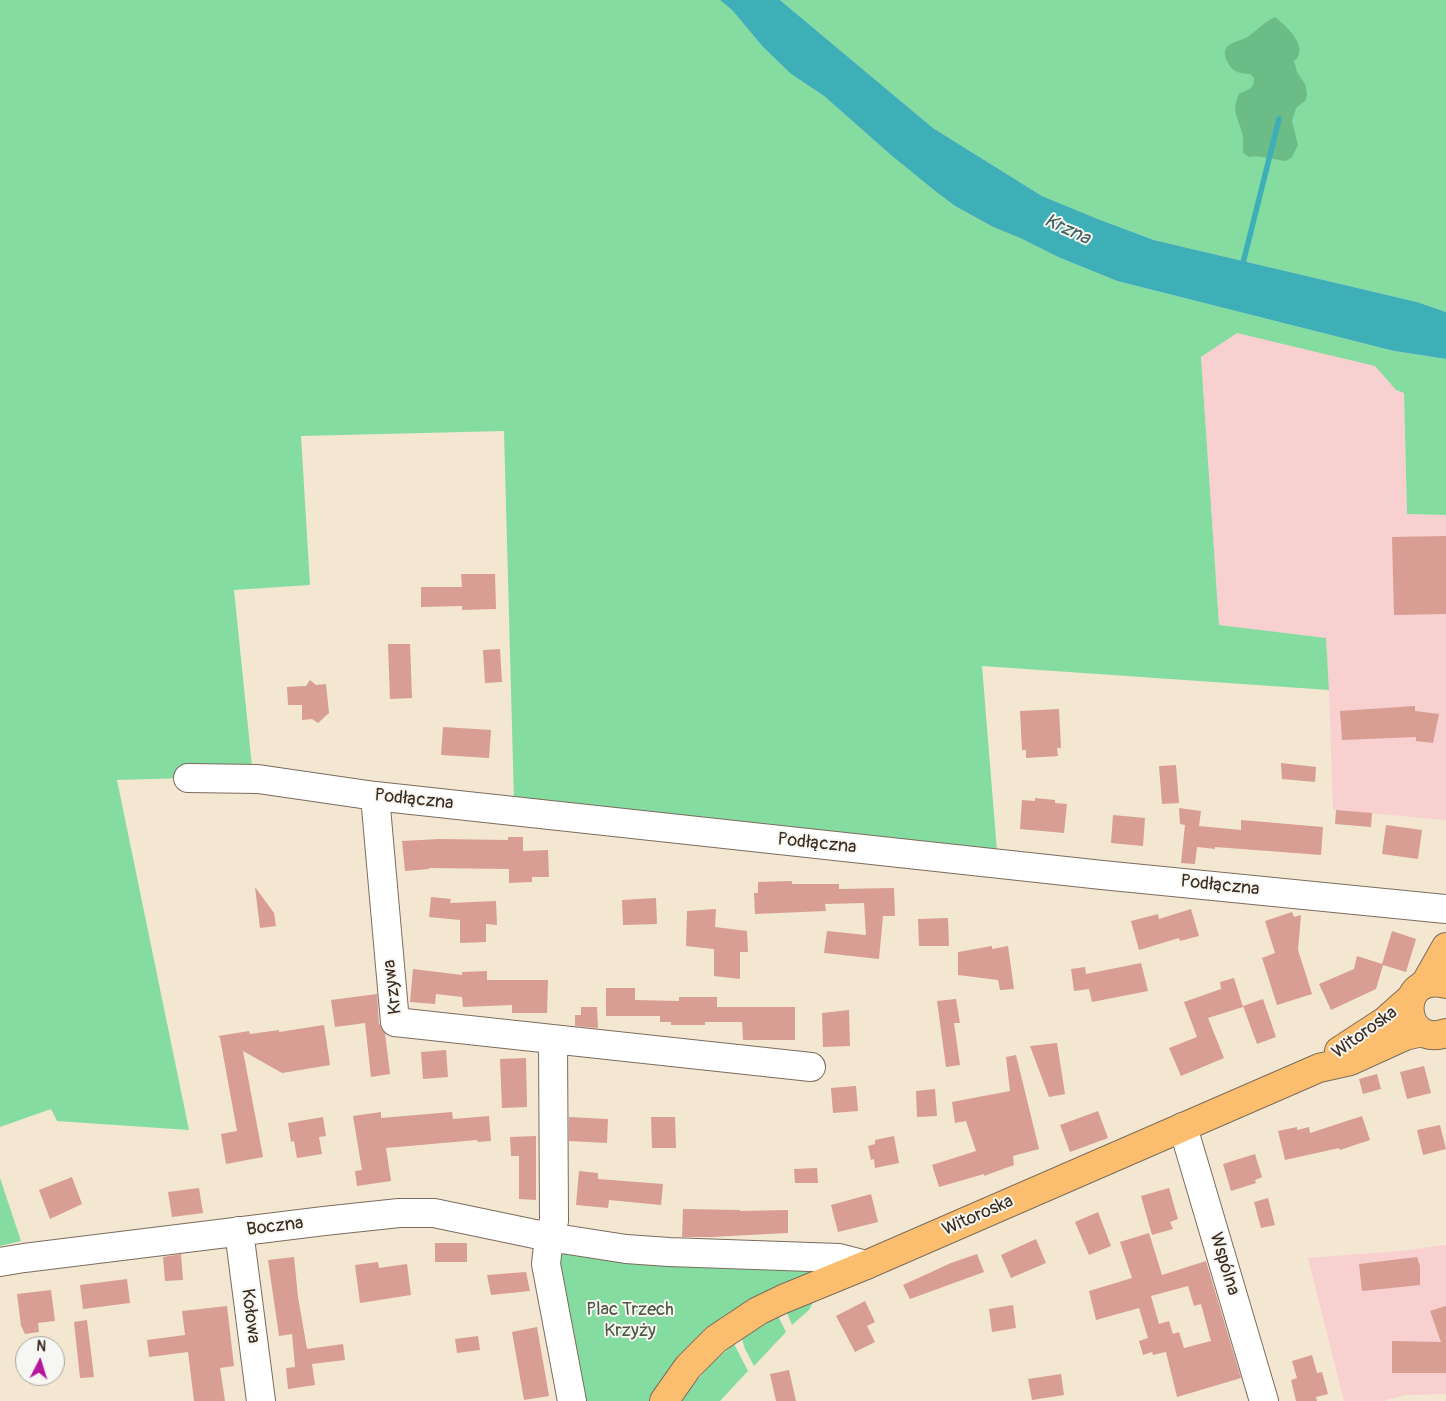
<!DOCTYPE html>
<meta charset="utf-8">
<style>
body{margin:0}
#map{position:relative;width:1446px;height:1401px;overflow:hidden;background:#f3e7d2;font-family:Pangolin,sans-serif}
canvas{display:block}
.north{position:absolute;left:15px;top:1336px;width:50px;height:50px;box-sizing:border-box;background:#f6f6f2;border:1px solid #aba49d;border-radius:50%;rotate:5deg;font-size:14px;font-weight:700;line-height:20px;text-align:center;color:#3b2a1e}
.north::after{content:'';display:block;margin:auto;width:18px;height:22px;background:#b5179e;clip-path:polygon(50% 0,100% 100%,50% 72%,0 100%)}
</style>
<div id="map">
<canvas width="1446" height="1401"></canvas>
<div class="north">N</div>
</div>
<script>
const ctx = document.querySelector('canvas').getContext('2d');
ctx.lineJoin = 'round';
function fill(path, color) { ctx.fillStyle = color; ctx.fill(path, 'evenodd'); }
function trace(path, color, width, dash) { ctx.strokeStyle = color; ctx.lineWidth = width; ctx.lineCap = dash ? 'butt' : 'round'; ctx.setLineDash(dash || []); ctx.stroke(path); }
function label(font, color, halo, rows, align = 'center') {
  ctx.font = font + ' Pangolin,sans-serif'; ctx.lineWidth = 4; ctx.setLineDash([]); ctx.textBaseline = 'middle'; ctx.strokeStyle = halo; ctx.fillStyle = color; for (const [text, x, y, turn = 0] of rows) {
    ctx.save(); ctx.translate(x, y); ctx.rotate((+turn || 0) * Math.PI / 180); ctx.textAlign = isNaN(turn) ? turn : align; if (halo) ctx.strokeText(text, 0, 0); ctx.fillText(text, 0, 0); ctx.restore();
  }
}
fill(new Path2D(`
 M 1237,332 L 1375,365 L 1396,390 L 1404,393 L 1407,514 L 1446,515 L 1446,820 L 1333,810 L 1329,690 L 1326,638 L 1219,626 L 1201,357 Z
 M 1446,1245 L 1446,1394 L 1405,1395 L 1383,1401 L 1344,1401 L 1308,1258 L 1400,1251 Z`), '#f7d0cf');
fill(new Path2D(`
 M 0,0 L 720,0 L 732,10 L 763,47 L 791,74 L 824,96 L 892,156 L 935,191 L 955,206 L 993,227 L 1020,238 L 1058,257 L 1117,281 L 1394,351 L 1446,359 L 1446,515 L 1407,514 L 1404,393 L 1396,390 L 1375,366 L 1237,333 L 1201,357 L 1219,625 L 1326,638 L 1329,690 L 982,666 L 997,851 L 514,801 L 504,431 L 301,436 L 310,585 L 234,590 L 253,776 L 117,780 L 189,1130 L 57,1121 L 51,1109 L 0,1127 Z
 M 780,0 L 1446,0 L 1446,312 L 1417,302 L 1154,240 L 1098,219 L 1042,196 L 933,128 Z
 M 0,1178 L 21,1241 L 0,1246 Z
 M 573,1249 L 821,1268 L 659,1386 L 649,1401 L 579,1401 L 557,1257 Z
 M 814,1301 L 809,1310 L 792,1325 L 787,1313 Z
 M 778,1316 L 786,1332 L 754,1366 L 745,1349 L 742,1339 Z
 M 734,1344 L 748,1371 L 720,1401 L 680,1401 L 710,1365 Z`), '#84dca1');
fill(new Path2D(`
 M 1275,17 C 1284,24 1303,41 1299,54 C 1298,57 1296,59 1294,61 L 1297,72 L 1305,84 L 1307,93 L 1306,100 L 1296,108 L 1292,121 L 1298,145 L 1292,157 L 1286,161 L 1255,156 L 1249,157 L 1243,153 C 1243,147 1244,139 1242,133 C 1238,117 1231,111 1239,94 C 1248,89 1254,90 1254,78 L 1250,74 C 1242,74 1233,72 1229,65 C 1216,41 1238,44 1249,36 C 1258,29 1265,22 1275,17 Z`), '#6bbc87');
fill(new Path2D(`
 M 720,0 L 780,0 L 933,128 L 1042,196 L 1098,219 L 1154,240 L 1417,302 L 1446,312 L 1446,359 L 1394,351 L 1117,281 L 1058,257 L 1020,238 L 993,227 L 955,206 L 935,191 L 892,156 L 824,96 L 791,74 L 763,47 L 732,10 Z`), '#3eafb7');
trace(new Path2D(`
 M 1242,267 L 1279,119`), '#3eafb7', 5.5);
fill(new Path2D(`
 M 1446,536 L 1446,614 L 1394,615 L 1392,537 Z
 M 461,574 L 495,574 L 496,609 L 462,610 L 462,606 L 421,607 L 421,587 L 462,587 Z
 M 388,644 L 410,644 L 412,698 L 390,699 Z
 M 500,649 L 502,682 L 485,683 L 483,650 Z
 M 310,680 L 316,685 L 326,684 L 329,713 L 318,723 L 312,719 L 302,720 L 302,705 L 288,705 L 287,687 L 306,686 Z
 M 1415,706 L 1415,711 L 1439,714 L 1433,743 L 1416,741 L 1416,737 L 1342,740 L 1340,711 Z
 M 1059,709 L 1061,748 L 1057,748 L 1058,756 L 1026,758 L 1026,750 L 1022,750 L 1020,711 Z
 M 443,727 L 491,730 L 489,758 L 441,755 Z
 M 1281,763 L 1316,767 L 1315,782 L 1282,779 Z
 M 1176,765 L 1179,803 L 1162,804 L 1159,766 Z
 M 1035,798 L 1055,800 L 1055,803 L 1067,804 L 1064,833 L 1020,829 L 1022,800 L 1035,801 Z
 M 1179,808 L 1201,811 L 1199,826 L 1241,830 L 1241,820 L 1323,827 L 1321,855 L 1215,847 L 1215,849 L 1197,847 L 1195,864 L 1181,863 L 1185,825 L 1180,824 Z
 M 1336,810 L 1372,813 L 1371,827 L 1335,824 Z
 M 1113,815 L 1145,818 L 1143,846 L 1111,843 Z
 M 1386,825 L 1422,830 L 1418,859 L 1382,854 Z
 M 508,837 L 523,837 L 523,851 L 548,850 L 549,877 L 532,877 L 532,882 L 509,883 L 509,869 L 429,868 L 429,869 L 405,871 L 402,841 L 439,839 L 508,840 Z
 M 792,881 L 792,884 L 839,884 L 839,889 L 894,888 L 895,916 L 883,916 L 879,959 L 824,953 L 827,931 L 866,935 L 864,903 L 825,904 L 826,911 L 755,914 L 754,893 L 758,893 L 758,882 Z
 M 255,887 L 274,913 L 276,926 L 260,928 Z
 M 431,897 L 451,899 L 450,903 L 496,901 L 497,925 L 486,924 L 486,942 L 460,943 L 460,920 L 429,917 Z
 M 656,898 L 657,924 L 623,925 L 622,900 Z
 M 716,909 L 715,927 L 747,931 L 748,952 L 740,952 L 740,979 L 714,976 L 714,949 L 686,946 L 687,911 Z
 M 1191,909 L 1199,936 L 1180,941 L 1179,938 L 1139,950 L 1131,921 L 1158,914 L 1159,919 Z
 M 1292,912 L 1294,917 L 1301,915 L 1298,950 L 1312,994 L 1277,1005 L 1262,958 L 1275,953 L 1265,921 Z
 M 948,918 L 949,946 L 919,946 L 918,919 Z
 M 1392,931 L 1416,939 L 1406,972 L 1383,965 L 1376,989 L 1331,1010 L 1319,984 L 1354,969 L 1357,956 L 1382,964 Z
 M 992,946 L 992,949 L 1008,946 L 1014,989 L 1000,990 L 998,980 L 958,975 L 958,952 Z
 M 1141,963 L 1148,991 L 1092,1002 L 1089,989 L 1074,991 L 1071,969 L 1085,967 L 1086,974 Z
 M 413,969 L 462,975 L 462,972 L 487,971 L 487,980 L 548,980 L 547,1013 L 512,1013 L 512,1005 L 463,1007 L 462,997 L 436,994 L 435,1004 L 410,1002 Z
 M 1234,978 L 1243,1007 L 1208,1018 L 1224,1058 L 1181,1076 L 1169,1048 L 1197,1037 L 1184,1002 L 1221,989 L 1220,982 Z
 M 606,988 L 635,988 L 635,1000 L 679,1001 L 679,997 L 717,997 L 717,1007 L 795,1007 L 795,1040 L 743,1040 L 742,1022 L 705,1022 L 705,1025 L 671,1025 L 671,1022 L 660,1022 L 660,1016 L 606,1016 Z
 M 377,994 L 379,1023 L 385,1033 L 390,1074 L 371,1077 L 365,1023 L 335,1027 L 331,1000 Z
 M 956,999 L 960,1023 L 954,1023 L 960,1065 L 946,1067 L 937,1001 Z
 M 1263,999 L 1276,1037 L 1257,1044 L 1243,1006 Z
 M 581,1007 L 597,1007 L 598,1028 L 575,1026 L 575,1015 L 581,1015 Z
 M 849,1010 L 850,1046 L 823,1047 L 822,1013 Z
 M 324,1025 L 330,1065 L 282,1073 L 243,1051 L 263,1157 L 226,1164 L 221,1134 L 237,1131 L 220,1038 L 218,1036 L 249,1031 L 250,1034 L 279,1030 L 279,1032 Z
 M 1057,1043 L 1065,1094 L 1049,1097 L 1030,1046 Z
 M 446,1050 L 448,1077 L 423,1079 L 421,1052 Z
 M 1016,1055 L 1039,1149 L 1013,1156 L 1014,1165 L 984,1176 L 984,1174 L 939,1187 L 932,1165 L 976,1151 L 966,1121 L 955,1123 L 952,1102 L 1010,1091 L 1006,1057 Z
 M 526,1058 L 527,1107 L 502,1108 L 500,1059 Z
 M 1424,1066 L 1431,1093 L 1407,1099 L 1400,1072 Z
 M 1377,1074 L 1381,1089 L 1363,1094 L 1359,1079 Z
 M 856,1086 L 858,1111 L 833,1113 L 831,1088 Z
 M 935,1089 L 937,1116 L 917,1117 L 916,1091 Z
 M 1098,1111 L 1108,1138 L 1070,1152 L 1060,1125 Z
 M 381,1112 L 381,1118 L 452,1112 L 453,1119 L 489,1116 L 491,1141 L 478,1142 L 477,1140 L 386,1148 L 391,1181 L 357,1186 L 355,1171 L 362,1170 L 353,1116 Z
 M 1362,1116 L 1370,1140 L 1340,1150 L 1339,1148 L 1285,1160 L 1278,1131 L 1297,1127 L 1297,1130 L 1309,1127 L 1310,1133 Z
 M 323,1117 L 326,1136 L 319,1137 L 322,1154 L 297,1158 L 294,1141 L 291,1142 L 288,1123 Z
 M 569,1117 L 608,1119 L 607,1143 L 569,1141 Z
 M 651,1117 L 675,1117 L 676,1148 L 652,1148 Z
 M 1440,1125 L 1446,1149 L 1423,1155 L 1417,1130 Z
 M 536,1136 L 536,1200 L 519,1199 L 519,1156 L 511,1156 L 510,1137 Z
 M 894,1136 L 899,1163 L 875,1168 L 874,1159 L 871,1160 L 868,1146 L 875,1144 L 875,1140 Z
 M 1255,1154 L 1262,1177 L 1255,1180 L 1256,1183 L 1231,1191 L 1223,1164 Z
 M 817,1168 L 818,1183 L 795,1183 L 794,1169 Z
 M 579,1171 L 598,1173 L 598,1179 L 663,1184 L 661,1205 L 609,1200 L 608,1208 L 576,1205 Z
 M 72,1177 L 82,1204 L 50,1219 L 39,1190 Z
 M 199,1188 L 203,1213 L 172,1217 L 168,1192 Z
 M 1169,1188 L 1178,1219 L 1170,1222 L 1173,1229 L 1152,1235 L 1141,1196 Z
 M 871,1194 L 878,1222 L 838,1232 L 831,1205 Z
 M 1268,1198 L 1275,1225 L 1261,1228 L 1254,1202 Z
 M 683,1209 L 740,1210 L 740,1211 L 788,1210 L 788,1233 L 711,1237 L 682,1237 Z
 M 1098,1212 L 1111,1246 L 1089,1255 L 1075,1222 Z
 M 1149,1233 L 1162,1275 L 1206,1261 L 1241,1378 L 1177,1397 L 1166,1352 L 1153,1355 L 1152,1352 L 1143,1355 L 1139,1341 L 1148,1338 L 1139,1308 L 1096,1320 L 1089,1291 L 1132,1278 L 1120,1242 ZM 1188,1286 L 1194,1306 L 1201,1304 L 1211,1341 L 1184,1348 L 1179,1332 L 1173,1334 L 1169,1321 L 1159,1324 L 1151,1296 Z
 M 1036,1239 L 1046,1263 L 1011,1278 L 1001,1255 Z
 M 435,1243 L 467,1243 L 467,1262 L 435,1262 Z
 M 181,1254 L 183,1280 L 165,1281 L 163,1257 Z
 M 977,1254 L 984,1272 L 910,1299 L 903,1285 L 951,1263 Z
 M 294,1257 L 298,1297 L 307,1349 L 343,1344 L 345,1360 L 312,1364 L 315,1385 L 288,1389 L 286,1368 L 295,1367 L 292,1334 L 279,1336 L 268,1260 Z
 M 1417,1257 L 1420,1266 L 1420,1285 L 1362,1291 L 1359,1264 Z
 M 378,1262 L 379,1268 L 407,1264 L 411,1295 L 360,1303 L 355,1265 Z
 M 526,1272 L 530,1291 L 491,1295 L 487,1275 Z
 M 127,1279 L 130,1303 L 83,1309 L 80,1285 Z
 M 51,1290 L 55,1321 L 38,1323 L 39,1332 L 25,1334 L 21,1326 L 17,1294 Z
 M 865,1301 L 875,1322 L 867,1326 L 875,1342 L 855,1352 L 836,1316 Z
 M 1013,1305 L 1016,1328 L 992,1332 L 989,1309 Z
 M 227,1306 L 234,1366 L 220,1368 L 225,1401 L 194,1401 L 188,1352 L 149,1357 L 147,1340 L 185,1335 L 182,1311 Z
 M 1446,1306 L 1446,1373 L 1392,1373 L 1392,1341 L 1441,1342 L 1430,1311 Z
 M 87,1320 L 94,1377 L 80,1378 L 74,1322 Z
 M 537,1327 L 549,1396 L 524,1400 L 512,1332 Z
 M 478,1336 L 480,1350 L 457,1353 L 455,1339 Z
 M 1312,1355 L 1317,1373 L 1322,1372 L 1328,1394 L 1316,1397 L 1317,1401 L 1296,1401 L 1291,1380 L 1297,1378 L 1292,1361 Z
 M 789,1370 L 796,1401 L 776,1401 L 770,1374 Z
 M 1061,1374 L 1064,1395 L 1032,1400 L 1028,1379 Z`), '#d89d93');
const minor = new Path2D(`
 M 188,778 L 258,779 L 375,796 L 1102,875 L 1446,909
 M 375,796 L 395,1022 L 811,1067
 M 553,1040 L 554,1221 L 549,1237 L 546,1264 L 572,1401
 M 1183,1127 L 1264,1401
 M 239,1231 L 261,1401
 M 0,1262 L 24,1258 L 324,1221 L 399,1213 L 434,1213 L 549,1237 L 626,1249 L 669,1252 L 839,1258 L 866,1265`);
const major = new Path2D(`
 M 1425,984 L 1446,947
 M 1446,984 C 1395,971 1400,1049 1446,1033
 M 1339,1051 L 1385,1021 L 1411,998
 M 664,1401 L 688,1367 L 716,1339 L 758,1311 L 783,1299 L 866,1265 L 1319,1068 L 1350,1061 L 1405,1036 L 1422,1032`);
trace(minor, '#7b6c5d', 30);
trace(major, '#7b6c5d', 30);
trace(minor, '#fff', 28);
trace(major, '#fbbd6e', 28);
label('18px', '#3b2a1e', '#f6f6f2', [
 ["Podłączna",414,800,6],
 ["Podłączna",817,844,6],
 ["Podłączna",1220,886,6],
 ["Krzywa",393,987,-97],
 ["Witoroska",1365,1033,-36],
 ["Witoroska",978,1216,-24],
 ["Boczna",275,1227,-7],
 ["Wspólna",1224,1264,73],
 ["Kołowa",250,1316,83]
]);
label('18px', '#4d563f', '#f6f6f2', [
 ["Plac Trzech",630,1310],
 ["Krzyży",630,1331]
]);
label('italic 19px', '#3c5f5b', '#f6f6f2', [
 ["Krzna",1067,230,25]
]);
</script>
